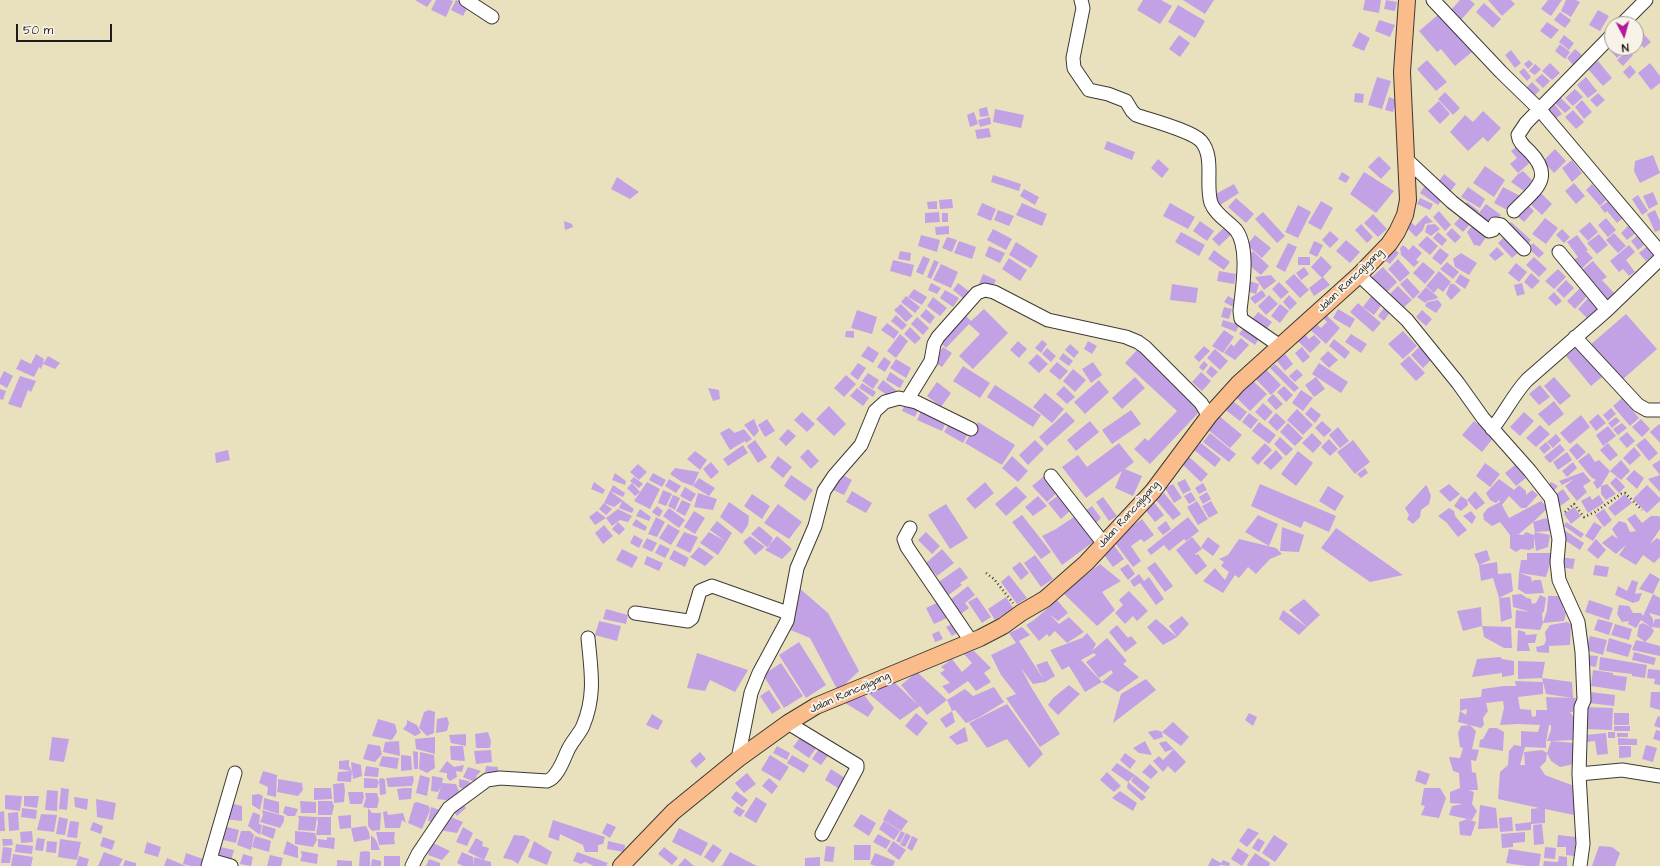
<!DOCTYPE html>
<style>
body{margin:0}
#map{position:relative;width:1660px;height:866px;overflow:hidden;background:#e9e1be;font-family:"Architects Daughter",sans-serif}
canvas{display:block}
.north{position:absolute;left:1604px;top:16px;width:40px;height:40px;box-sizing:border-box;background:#f7f3e8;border:1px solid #9f9d96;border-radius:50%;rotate:174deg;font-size:11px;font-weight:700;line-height:16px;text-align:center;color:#1c1c1c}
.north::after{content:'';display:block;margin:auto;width:14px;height:18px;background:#b5179e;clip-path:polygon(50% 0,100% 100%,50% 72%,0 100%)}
.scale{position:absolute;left:16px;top:24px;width:96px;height:18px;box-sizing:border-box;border:2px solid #1c1c1c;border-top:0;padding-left:5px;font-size:12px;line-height:14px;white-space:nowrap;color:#1c1c1c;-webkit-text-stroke:3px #f7f3e8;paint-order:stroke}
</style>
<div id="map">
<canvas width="1660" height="866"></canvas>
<div class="north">N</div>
<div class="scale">50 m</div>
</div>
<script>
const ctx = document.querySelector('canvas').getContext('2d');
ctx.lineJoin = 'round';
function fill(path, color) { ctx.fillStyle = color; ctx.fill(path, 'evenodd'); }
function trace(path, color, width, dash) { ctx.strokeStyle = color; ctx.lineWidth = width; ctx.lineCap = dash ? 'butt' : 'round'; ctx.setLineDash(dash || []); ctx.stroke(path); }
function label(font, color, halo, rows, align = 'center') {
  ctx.font = font + ' "Architects Daughter",sans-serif'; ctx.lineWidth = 4; ctx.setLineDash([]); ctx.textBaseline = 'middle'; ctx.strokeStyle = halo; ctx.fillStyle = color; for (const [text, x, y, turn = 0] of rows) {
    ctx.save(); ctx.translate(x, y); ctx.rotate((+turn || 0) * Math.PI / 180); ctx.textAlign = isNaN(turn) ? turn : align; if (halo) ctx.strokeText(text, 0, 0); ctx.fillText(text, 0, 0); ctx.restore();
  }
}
fill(new Path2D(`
 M 415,0 L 432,0 L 427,7 Z
 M 436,0 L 450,0 L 453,1 L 446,17 L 431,10 Z
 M 456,0 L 469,5 L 463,16 L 451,10 Z
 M 1143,0 L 1161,0 L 1172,6 L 1160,24 L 1137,10 Z
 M 1183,0 L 1214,0 L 1205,14 Z
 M 1365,0 L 1381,0 L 1379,13 L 1363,10 Z
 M 1386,0 L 1397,2 L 1395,11 L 1384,9 Z
 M 1460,0 L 1470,0 L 1475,4 L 1461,20 L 1450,11 Z
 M 1488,0 L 1511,0 L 1515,4 L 1502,16 Z
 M 1548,0 L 1562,0 L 1551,16 L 1541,9 Z
 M 1566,0 L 1576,0 L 1580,2 L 1571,17 L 1561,11 Z
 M 1484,3 L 1501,19 L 1493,28 L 1476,12 Z
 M 1178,5 L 1205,21 L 1195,38 L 1168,22 Z
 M 1598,10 L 1609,16 L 1600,31 L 1589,25 Z
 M 1560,12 L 1571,20 L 1565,28 L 1554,20 Z
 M 1439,14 L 1472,52 L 1455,66 L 1441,49 L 1437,52 L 1419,31 Z
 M 1379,20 L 1395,25 L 1390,37 L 1375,31 Z
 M 1547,22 L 1559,30 L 1551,39 L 1540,31 Z
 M 1636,26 L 1651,42 L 1644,48 L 1636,39 Z
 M 1359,32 L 1370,38 L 1364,51 L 1352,46 Z
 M 1179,35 L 1190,43 L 1180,57 L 1169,49 Z
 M 1564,35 L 1574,43 L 1569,50 L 1559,42 Z
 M 1560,44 L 1570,52 L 1565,59 L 1555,51 Z
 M 1612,48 L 1627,48 L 1617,58 L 1610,50 Z
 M 1575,49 L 1582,55 L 1573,65 L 1567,58 Z
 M 1511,50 L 1521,63 L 1515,68 L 1505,55 Z
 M 1628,50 L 1633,55 L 1623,66 L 1617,60 Z
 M 1427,60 L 1447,82 L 1436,91 L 1417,69 Z
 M 1529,60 L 1533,64 L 1528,69 L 1524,64 Z
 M 1598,61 L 1612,78 L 1603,86 L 1588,69 Z
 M 1550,63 L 1560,73 L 1552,80 L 1542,71 Z
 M 1650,63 L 1660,76 L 1660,83 L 1651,90 L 1638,73 Z
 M 1535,64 L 1541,69 L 1535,75 L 1529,71 Z
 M 1630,65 L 1636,72 L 1629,79 L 1623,72 Z
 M 1524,68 L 1531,77 L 1527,81 L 1519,72 Z
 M 1542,74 L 1550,81 L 1543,88 L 1535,80 Z
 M 1377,77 L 1391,81 L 1382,109 L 1368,105 Z
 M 1586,77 L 1597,91 L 1588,98 L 1577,85 Z
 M 1532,82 L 1540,90 L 1534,96 L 1526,88 Z
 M 1575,89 L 1583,97 L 1573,106 L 1565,98 Z
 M 1445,92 L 1460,108 L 1453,115 L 1438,99 Z
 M 1355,93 L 1364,94 L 1363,103 L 1354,102 Z
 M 1598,93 L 1605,100 L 1597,107 L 1590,100 Z
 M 1389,97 L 1397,100 L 1393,112 L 1385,110 Z
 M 1560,97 L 1571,108 L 1565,113 L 1554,102 Z
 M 1582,100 L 1592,112 L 1584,119 L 1575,107 Z
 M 1439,101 L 1450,114 L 1440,124 L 1428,111 Z
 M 1553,102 L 1562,114 L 1555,119 L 1546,107 Z
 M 987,107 L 989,116 L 980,117 L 979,109 Z
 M 995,109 L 1024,115 L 1021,128 L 993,122 Z
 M 1573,110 L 1584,122 L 1576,129 L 1565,117 Z
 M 1483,111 L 1501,128 L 1488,142 L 1483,137 L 1468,151 L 1450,132 L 1465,115 L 1473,122 Z
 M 974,112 L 978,124 L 970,127 L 967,115 Z
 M 990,117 L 991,124 L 980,127 L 978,120 Z
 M 989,128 L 991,137 L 977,139 L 975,130 Z
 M 1107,141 L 1135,152 L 1132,160 L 1104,149 Z
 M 1520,144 L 1534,159 L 1518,173 L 1510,164 L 1517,158 L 1511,151 Z
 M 1555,149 L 1566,161 L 1554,173 L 1543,161 Z
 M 1653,155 L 1660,173 L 1640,183 L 1634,171 L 1635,161 Z
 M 1379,156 L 1391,168 L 1381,179 L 1368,167 Z
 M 1158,159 L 1169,169 L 1162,178 L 1151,168 Z
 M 1572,160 L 1582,173 L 1572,182 L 1562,168 Z
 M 1485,166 L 1505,180 L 1494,197 L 1473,183 Z
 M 1523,171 L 1534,182 L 1524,191 L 1511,182 L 1518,174 Z
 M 1342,172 L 1350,177 L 1346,183 L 1338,179 Z
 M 1364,172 L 1394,191 L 1376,213 L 1350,194 Z
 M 1444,174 L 1456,184 L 1449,193 L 1437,184 Z
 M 993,175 L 1021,184 L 1019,191 L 991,182 Z
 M 617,177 L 639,192 L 630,199 L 611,189 Z
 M 1574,183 L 1585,196 L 1576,204 L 1565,191 Z
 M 1234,184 L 1239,193 L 1220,205 L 1214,195 Z
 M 1592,184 L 1606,200 L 1600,206 L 1586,190 Z
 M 1425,185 L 1443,198 L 1438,205 L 1420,193 Z
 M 1468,187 L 1485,199 L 1480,208 L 1461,197 Z
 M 1503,187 L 1522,197 L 1513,213 L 1494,203 Z
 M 1024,189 L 1039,197 L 1035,205 L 1020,196 Z
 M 1538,190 L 1552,204 L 1542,215 L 1527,201 Z
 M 1653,192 L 1658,204 L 1649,209 L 1643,196 Z
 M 1638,195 L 1648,211 L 1642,215 L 1632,199 Z
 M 1236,198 L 1254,214 L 1246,223 L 1228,207 Z
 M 1420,198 L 1433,204 L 1430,210 L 1417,204 Z
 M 952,199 L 953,208 L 940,209 L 939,200 Z
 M 937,201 L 937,209 L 928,209 L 927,202 Z
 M 1321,201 L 1333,208 L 1321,230 L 1308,223 Z
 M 1608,201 L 1624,217 L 1617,223 L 1607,211 L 1605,213 L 1600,207 Z
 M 1467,202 L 1479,211 L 1475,217 L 1463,208 Z
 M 982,203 L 996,209 L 991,221 L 977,215 Z
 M 1022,203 L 1047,214 L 1042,226 L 1016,215 Z
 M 1170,203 L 1195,217 L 1188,229 L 1163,216 Z
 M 1526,203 L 1534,211 L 1524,222 L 1515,214 Z
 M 1486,204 L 1501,215 L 1490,229 L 1475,218 Z
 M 1298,205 L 1311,212 L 1298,238 L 1285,232 Z
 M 998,210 L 1014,216 L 1009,226 L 994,220 Z
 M 1655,210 L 1660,221 L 1660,230 L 1655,232 L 1647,214 Z
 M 1439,211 L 1451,225 L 1445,231 L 1433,217 Z
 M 939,212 L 940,222 L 925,223 L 925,213 Z
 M 1263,212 L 1285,236 L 1277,243 L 1255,219 Z
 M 942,213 L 948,213 L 948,222 L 942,222 Z
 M 1464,213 L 1473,221 L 1463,232 L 1454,224 Z
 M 1373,214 L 1387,229 L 1378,237 L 1364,223 Z
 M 1426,215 L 1433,222 L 1425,224 L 1423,230 L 1416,237 L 1406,227 L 1411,222 L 1415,226 Z
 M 1545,218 L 1558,228 L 1546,244 L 1532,234 Z
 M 1606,218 L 1616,230 L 1608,237 L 1598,225 Z
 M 564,221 L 572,224 L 573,227 L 565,230 Z
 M 1200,221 L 1214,231 L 1207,241 L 1193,231 Z
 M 1475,222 L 1489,233 L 1480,246 L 1474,245 L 1467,232 Z
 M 1511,222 L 1531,240 L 1525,247 L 1504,228 Z
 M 1590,222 L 1598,232 L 1588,241 L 1579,231 Z
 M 1631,223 L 1638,231 L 1627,240 L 1621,233 Z
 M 1361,224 L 1373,237 L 1367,243 L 1355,230 Z
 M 1435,224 L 1440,229 L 1431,236 L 1425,232 L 1427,225 Z
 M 949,226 L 949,234 L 936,235 L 935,227 Z
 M 1226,226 L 1233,233 L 1219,246 L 1212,239 Z
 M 1452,228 L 1461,237 L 1455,243 L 1446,234 Z
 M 993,229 L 1012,239 L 1006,250 L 987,240 Z
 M 1562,229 L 1570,237 L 1564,243 L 1556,235 Z
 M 1330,231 L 1339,239 L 1330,248 L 1322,240 Z
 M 1181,232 L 1205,245 L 1199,256 L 1175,242 Z
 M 1438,232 L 1447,240 L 1442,246 L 1433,238 Z
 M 1614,233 L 1626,246 L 1618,253 L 1606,240 Z
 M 1599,234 L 1608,245 L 1597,254 L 1587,243 Z
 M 921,235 L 940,240 L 937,252 L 918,246 Z
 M 1255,235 L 1271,248 L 1262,258 L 1247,245 Z
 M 1506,235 L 1521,250 L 1512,258 L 1498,243 Z
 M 1577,235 L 1588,250 L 1586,251 L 1593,258 L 1580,270 L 1572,261 L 1578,257 L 1567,242 Z
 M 1427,236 L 1438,246 L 1430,255 L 1418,245 Z
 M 1637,236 L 1644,245 L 1638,250 L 1631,241 Z
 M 947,237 L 957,240 L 952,252 L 942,248 Z
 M 1346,240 L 1360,252 L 1350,263 L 1336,251 Z
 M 959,241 L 976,247 L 972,259 L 954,253 Z
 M 1314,241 L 1323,245 L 1317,257 L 1309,253 Z
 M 1016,242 L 1038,256 L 1031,268 L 1009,255 Z
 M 1288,243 L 1297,247 L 1285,272 L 1276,267 Z
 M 1533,243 L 1544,253 L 1539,258 L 1528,248 Z
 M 1650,244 L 1657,252 L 1646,261 L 1639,253 Z
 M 1403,245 L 1409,250 L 1413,245 L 1422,253 L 1416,260 L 1419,262 L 1414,267 L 1401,255 L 1400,248 Z
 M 1629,245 L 1635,252 L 1626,260 L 1635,272 L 1629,276 L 1623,269 L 1619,272 L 1610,261 Z
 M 989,246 L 1005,253 L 1000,263 L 985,256 Z
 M 1497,247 L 1504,254 L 1495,261 L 1489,255 Z
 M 1393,248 L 1399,253 L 1390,264 L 1384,260 Z
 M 1440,248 L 1449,255 L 1441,265 L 1432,258 Z
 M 1214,250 L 1230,262 L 1224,270 L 1208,259 Z
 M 900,251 L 911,253 L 910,261 L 898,259 Z
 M 1253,251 L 1269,266 L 1261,275 L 1244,261 Z
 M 1461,253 L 1477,263 L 1469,275 L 1455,267 L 1453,259 Z
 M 923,256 L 930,259 L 923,275 L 916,272 Z
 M 1321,256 L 1332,267 L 1322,278 L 1311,267 Z
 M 1298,257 L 1310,257 L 1310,265 L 1298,265 Z
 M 1534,257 L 1547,269 L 1539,277 L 1526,265 Z
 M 1009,258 L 1027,270 L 1020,281 L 1002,269 Z
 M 1398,259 L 1410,273 L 1400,282 L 1388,269 Z
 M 893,260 L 914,265 L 911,277 L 890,271 Z
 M 934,260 L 939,262 L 931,279 L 927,277 Z
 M 1593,261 L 1607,277 L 1602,280 L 1615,294 L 1605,303 L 1593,289 L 1596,286 L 1591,281 L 1577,274 Z
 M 1423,262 L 1435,272 L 1425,284 L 1413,273 Z
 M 1447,262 L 1459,272 L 1453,279 L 1440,269 Z
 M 1516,263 L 1527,272 L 1519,282 L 1508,273 Z
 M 941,264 L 958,272 L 951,288 L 933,280 Z
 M 1304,267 L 1309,274 L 1301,280 L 1296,273 Z
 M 1383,267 L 1397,282 L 1387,292 L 1372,277 Z
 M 1558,269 L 1566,277 L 1554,289 L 1545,281 Z
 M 1219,271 L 1236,274 L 1234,284 L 1217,281 Z
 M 1439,271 L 1451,282 L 1443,292 L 1438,288 L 1434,293 L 1426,286 Z
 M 1531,273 L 1540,281 L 1532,289 L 1524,282 Z
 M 983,274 L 996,280 L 992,289 L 979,284 Z
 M 1294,274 L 1309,290 L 1300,298 L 1285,282 Z
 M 1460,274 L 1470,280 L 1465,289 L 1455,282 Z
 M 1271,275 L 1276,281 L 1264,290 L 1255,277 Z
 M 1323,277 L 1330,285 L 1314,296 L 1309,288 Z
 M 1407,278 L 1420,292 L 1413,299 L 1400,284 Z
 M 1246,280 L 1259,284 L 1256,294 L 1243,290 Z
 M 1566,280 L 1574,288 L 1564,298 L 1556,290 Z
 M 1279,282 L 1289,292 L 1281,299 L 1272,289 Z
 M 931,283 L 941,288 L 937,294 L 928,290 Z
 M 958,283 L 970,292 L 964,299 L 953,290 Z
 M 1522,283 L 1525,294 L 1517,296 L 1514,285 Z
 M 1172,284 L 1198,288 L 1196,303 L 1170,300 Z
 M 1450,284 L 1454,284 L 1461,290 L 1451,300 L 1446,294 Z
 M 1398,286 L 1412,300 L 1404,307 L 1390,294 Z
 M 1426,287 L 1438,297 L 1436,299 L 1427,301 L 1425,303 L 1417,297 Z
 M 1580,288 L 1587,296 L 1575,309 L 1567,301 Z
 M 914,289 L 927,297 L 922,305 L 908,297 Z
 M 945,290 L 959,298 L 953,307 L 940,298 Z
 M 1262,290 L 1266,296 L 1255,304 L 1250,298 Z
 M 1554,292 L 1562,301 L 1556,306 L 1548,298 Z
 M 1269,295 L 1278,304 L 1266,315 L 1258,306 Z
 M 1289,295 L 1297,303 L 1290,310 L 1283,302 Z
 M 1372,295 L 1383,303 L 1374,315 L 1363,307 Z
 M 906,296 L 920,307 L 915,313 L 901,302 Z
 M 1228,296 L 1239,302 L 1235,308 L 1224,302 Z
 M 933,297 L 947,308 L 940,316 L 927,306 Z
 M 1589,297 L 1600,308 L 1589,320 L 1578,309 Z
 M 1438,300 L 1442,305 L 1436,313 L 1425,306 L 1427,302 Z
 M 1358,303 L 1381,323 L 1373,332 L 1350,312 Z
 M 901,304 L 913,316 L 906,322 L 894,310 Z
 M 1280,304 L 1289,311 L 1280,323 L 1271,316 Z
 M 1224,307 L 1232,309 L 1229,319 L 1221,317 Z
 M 1384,308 L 1390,312 L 1384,321 L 1378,316 Z
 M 926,309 L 935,317 L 930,324 L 920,316 Z
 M 984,309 L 1008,333 L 973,369 L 959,356 L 980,334 L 969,324 L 946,348 L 937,339 L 963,313 L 971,321 Z
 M 1338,309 L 1355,319 L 1350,328 L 1333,318 Z
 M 857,310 L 877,317 L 872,334 L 851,328 Z
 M 1422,310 L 1432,319 L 1426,326 L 1416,317 Z
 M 1258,312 L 1272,322 L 1264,332 L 1250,322 Z
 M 1324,313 L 1340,328 L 1326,344 L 1306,326 L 1312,320 L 1321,328 L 1327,322 L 1321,316 Z
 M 1626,314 L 1657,349 L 1622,380 L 1590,345 Z
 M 896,315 L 907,325 L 902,330 L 891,321 Z
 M 917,317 L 929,328 L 923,335 L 911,324 Z
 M 1223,320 L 1239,325 L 1236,332 L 1221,326 Z
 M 887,323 L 899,332 L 894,339 L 881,330 Z
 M 1246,325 L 1261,335 L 1255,345 L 1239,334 Z
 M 910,327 L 921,338 L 915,344 L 904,334 Z
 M 1224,330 L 1234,337 L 1223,353 L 1212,346 Z
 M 846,331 L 854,331 L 854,338 L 845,337 Z
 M 1403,331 L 1417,346 L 1403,359 L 1388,344 Z
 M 1303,332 L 1309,339 L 1314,335 L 1321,342 L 1310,353 L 1296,339 Z
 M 900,334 L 908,341 L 896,358 L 887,351 Z
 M 1351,334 L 1367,344 L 1361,353 L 1345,342 Z
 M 1241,338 L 1249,345 L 1235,360 L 1224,353 L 1231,344 L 1237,349 L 1234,346 Z
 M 1334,339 L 1350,352 L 1345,359 L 1329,346 Z
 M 1042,340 L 1047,344 L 1041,353 L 1035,348 Z
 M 1018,341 L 1027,349 L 1019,358 L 1010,350 Z
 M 1088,341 L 1097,346 L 1092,354 L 1084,349 Z
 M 1070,344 L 1079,352 L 1074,358 L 1065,350 Z
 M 868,346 L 879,353 L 873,363 L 861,356 Z
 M 1204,346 L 1210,351 L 1199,362 L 1194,357 Z
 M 1420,346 L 1432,359 L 1423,368 L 1411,355 Z
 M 1578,346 L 1602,377 L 1591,386 L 1566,356 Z
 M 943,347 L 952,353 L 942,367 L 933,361 Z
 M 1302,347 L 1310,357 L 1303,363 L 1295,353 Z
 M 1047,348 L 1056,356 L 1051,362 L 1042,354 Z
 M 1138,349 L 1202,409 L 1150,464 L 1134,449 L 1145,438 L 1148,441 L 1177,411 L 1125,363 Z
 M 1215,349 L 1228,361 L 1220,370 L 1207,358 Z
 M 1328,351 L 1338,360 L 1329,368 L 1320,359 Z
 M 1063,353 L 1073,361 L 1069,366 L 1059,359 Z
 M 36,354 L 44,359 L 43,364 L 48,356 L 60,363 L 55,369 L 43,364 L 41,369 L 39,367 L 34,377 L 16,369 L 21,359 L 31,364 Z
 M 1037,354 L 1048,364 L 1039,373 L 1028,363 Z
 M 1285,354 L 1293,364 L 1285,371 L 1277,361 Z
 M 1409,356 L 1425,373 L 1416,381 L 1400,364 Z
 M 884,357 L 891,362 L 885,372 L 877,367 Z
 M 896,359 L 911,368 L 906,378 L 890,368 Z
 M 1204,361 L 1208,365 L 1203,371 L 1199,367 Z
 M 1057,362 L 1068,371 L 1060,380 L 1049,371 Z
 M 1093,362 L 1102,375 L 1091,383 L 1082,369 Z
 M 858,363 L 866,368 L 858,380 L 850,374 Z
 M 1319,363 L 1348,382 L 1341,393 L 1312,374 Z
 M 1275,364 L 1299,388 L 1294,392 L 1270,368 Z
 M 1262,365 L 1281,385 L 1271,395 L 1252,375 Z
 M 963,366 L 990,383 L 980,398 L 953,381 Z
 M 1211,366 L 1218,372 L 1212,378 L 1206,372 Z
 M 1073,369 L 1086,380 L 1075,392 L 1063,381 Z
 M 1297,369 L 1303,375 L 1295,382 L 1289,376 Z
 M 4,371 L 13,376 L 7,388 L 0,384 L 0,379 Z
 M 890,372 L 904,381 L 900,388 L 886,380 Z
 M 1201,372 L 1211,381 L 1202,391 L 1192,382 Z
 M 868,373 L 879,380 L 873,389 L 862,381 Z
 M 846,375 L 856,384 L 844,397 L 834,388 Z
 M 20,376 L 36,381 L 31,392 L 28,390 L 21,408 L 8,404 Z
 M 1135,377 L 1145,388 L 1122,409 L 1112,398 Z
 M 1316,377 L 1325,389 L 1314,397 L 1305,385 Z
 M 1554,377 L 1571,396 L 1560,405 L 1544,386 Z
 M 1251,379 L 1267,394 L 1250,411 L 1235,396 Z
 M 883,380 L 896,390 L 891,398 L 877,388 Z
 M 1099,380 L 1109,392 L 1085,414 L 1074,402 Z
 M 937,382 L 951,393 L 941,407 L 927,396 Z
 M 862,383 L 876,392 L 873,397 L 859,388 Z
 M 995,385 L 1041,415 L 1033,427 L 987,397 Z
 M 1540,385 L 1550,397 L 1539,405 L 1529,394 Z
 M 1064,386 L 1075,397 L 1067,404 L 1056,394 Z
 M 1284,386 L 1293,395 L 1286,402 L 1277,392 Z
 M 708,388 L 719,390 L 720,399 L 713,401 Z
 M 857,388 L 869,398 L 863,406 L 850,396 Z
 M 0,389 L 6,391 L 3,400 L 0,399 Z
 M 1301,390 L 1313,398 L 1303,411 L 1292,403 Z
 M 1045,393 L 1064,409 L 1052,423 L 1033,407 Z
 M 1273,394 L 1283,404 L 1276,410 L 1267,400 Z
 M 1622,398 L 1639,418 L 1630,426 L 1613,406 Z
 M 1230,399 L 1247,412 L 1240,421 L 1223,408 Z
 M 1554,401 L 1564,414 L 1549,426 L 1538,414 Z
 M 906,402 L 919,408 L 915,417 L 902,411 Z
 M 1263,403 L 1273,412 L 1265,421 L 1255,412 Z
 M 829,406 L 846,424 L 834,436 L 816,419 Z
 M 1311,407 L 1321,415 L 1315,423 L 1305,414 Z
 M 1611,408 L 1616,414 L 1608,421 L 1603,415 Z
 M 922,409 L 947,420 L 942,431 L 917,420 Z
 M 1297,409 L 1313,425 L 1303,435 L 1287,420 Z
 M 1131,410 L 1141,424 L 1112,444 L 1102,430 Z
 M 802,412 L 815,424 L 807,432 L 794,420 Z
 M 1066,412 L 1075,421 L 1047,446 L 1039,437 Z
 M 1524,412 L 1534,421 L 1520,436 L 1510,427 Z
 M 1249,413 L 1258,420 L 1251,429 L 1242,422 Z
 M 1276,413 L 1286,422 L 1277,431 L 1268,422 Z
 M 1598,414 L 1606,423 L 1596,431 L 1589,422 Z
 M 1218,415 L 1242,435 L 1230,448 L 1206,428 Z
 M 1581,415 L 1590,427 L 1570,444 L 1560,433 Z
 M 1616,417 L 1620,421 L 1612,428 L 1608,423 Z
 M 754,419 L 759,431 L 754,437 L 744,425 Z
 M 767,419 L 775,431 L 765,437 L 758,425 Z
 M 1641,419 L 1650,429 L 1642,437 L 1632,427 Z
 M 1090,421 L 1099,432 L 1076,451 L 1067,440 Z
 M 1322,421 L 1332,430 L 1324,437 L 1315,428 Z
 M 1474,421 L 1494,437 L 1482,452 L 1462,435 Z
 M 950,422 L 969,432 L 963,443 L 944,432 Z
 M 978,422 L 1015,445 L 1002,465 L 965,443 Z
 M 1259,422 L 1276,435 L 1269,444 L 1252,431 Z
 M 1288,423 L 1303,438 L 1295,446 L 1280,432 Z
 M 1622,423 L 1627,428 L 1618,435 L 1613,429 Z
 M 1659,424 L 1660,425 L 1660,443 L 1650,432 Z
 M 1540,425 L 1550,434 L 1536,447 L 1526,438 Z
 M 1608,426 L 1616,436 L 1603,446 L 1596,435 Z
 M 1338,427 L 1349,441 L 1340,448 L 1329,435 Z
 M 729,428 L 735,433 L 744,429 L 752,439 L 746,443 L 745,441 L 730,450 L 720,433 Z
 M 788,429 L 796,436 L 786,446 L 779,439 Z
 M 1627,432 L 1635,441 L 1627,448 L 1619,439 Z
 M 1210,433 L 1236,454 L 1229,462 L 1203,442 Z
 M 1312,433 L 1322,443 L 1313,453 L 1302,443 Z
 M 1556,434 L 1561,440 L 1553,448 L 1547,442 Z
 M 1280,437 L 1293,449 L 1286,456 L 1274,444 Z
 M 1645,438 L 1658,453 L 1649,461 L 1636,445 Z
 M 1329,439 L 1338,449 L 1330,456 L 1321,447 Z
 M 755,440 L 767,457 L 758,463 L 747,446 Z
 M 1035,440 L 1044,449 L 1028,465 L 1019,455 Z
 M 1353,440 L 1370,462 L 1355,474 L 1337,452 Z
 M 1546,442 L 1551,448 L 1544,454 L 1539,448 Z
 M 1119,443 L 1134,462 L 1125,469 L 1142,476 L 1133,496 L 1115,488 L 1122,471 L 1086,498 L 1062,467 L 1078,455 L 1087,467 Z
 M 1201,443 L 1221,459 L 1215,467 L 1194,450 Z
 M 1265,443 L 1272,450 L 1258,465 L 1251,458 Z
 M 1577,443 L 1586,452 L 1577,460 L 1569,450 Z
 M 1608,443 L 1618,455 L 1610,461 L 1600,450 Z
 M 1560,444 L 1565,450 L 1550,463 L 1544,457 Z
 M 743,445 L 748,453 L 728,466 L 723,459 Z
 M 1634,447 L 1641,455 L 1630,465 L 1623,458 Z
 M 808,449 L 819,461 L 811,469 L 800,457 Z
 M 228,450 L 230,460 L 216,463 L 215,453 Z
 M 1276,450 L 1283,458 L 1271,470 L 1263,463 Z
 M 695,451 L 707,460 L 700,470 L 687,459 Z
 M 1298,451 L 1313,463 L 1296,486 L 1281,474 Z
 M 1567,452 L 1572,460 L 1558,470 L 1553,462 Z
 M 1589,453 L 1595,462 L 1599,460 L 1610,471 L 1601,486 L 1597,489 L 1593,482 L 1596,480 L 1591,477 L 1578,461 Z
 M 1187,455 L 1208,474 L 1201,482 L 1180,462 Z
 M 778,456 L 792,467 L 783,478 L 770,467 Z
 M 1012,456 L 1028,471 L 1018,482 L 1002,468 Z
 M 1621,460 L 1630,471 L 1621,480 L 1610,471 Z
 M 1660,460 L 1660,492 L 1648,479 L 1660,475 L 1652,465 Z
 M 711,462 L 719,472 L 711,479 L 703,469 Z
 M 1573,462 L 1577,468 L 1567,477 L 1562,471 Z
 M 1485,463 L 1500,474 L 1490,487 L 1476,476 Z
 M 638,464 L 647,472 L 639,480 L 630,472 Z
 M 1515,465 L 1526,478 L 1516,486 L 1505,473 Z
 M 675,468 L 699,472 L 693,486 L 699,478 L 715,488 L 709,496 L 693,486 L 682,482 L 670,474 Z
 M 1365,468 L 1368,473 L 1361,478 L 1357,474 Z
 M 1634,470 L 1644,478 L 1637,489 L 1626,479 Z
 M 1583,472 L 1591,481 L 1583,486 L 1587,492 L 1577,501 L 1565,486 L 1574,479 L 1562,485 L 1559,481 Z
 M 615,473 L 626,481 L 625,485 L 612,480 Z
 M 653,473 L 666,480 L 662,487 L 649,480 Z
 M 841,474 L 852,480 L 844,495 L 833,490 Z
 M 791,475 L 813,490 L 805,501 L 784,486 Z
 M 1044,476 L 1058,492 L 1047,502 L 1032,486 Z
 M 634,477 L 643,484 L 639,488 L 630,481 Z
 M 1616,477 L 1625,487 L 1619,493 L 1610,483 Z
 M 669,479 L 681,486 L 676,493 L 665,486 Z
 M 1185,479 L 1191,490 L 1183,494 L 1177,483 Z
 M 1499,479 L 1514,490 L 1519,485 L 1526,491 L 1526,495 L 1532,490 L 1538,495 L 1526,508 L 1521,508 L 1509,496 L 1502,505 L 1509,518 L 1541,501 L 1548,508 L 1533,522 L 1519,534 L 1516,534 L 1523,535 L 1526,532 L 1534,535 L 1535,532 L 1550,535 L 1548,547 L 1536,551 L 1534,536 L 1534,548 L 1529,550 L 1521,549 L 1516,552 L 1510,548 L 1510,535 L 1500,522 L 1492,526 L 1484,520 L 1483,514 L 1488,508 L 1500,502 L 1499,500 L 1496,503 L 1490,500 L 1486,493 Z
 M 594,482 L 605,490 L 603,494 L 591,489 Z
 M 647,482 L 660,489 L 650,509 L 634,501 Z
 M 985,482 L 994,493 L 975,509 L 966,499 Z
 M 1551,482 L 1558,486 L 1553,492 L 1548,486 Z
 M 632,483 L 640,492 L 635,496 L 627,488 Z
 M 1203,483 L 1207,490 L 1199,494 L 1195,488 Z
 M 1173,484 L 1182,498 L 1174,503 L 1165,488 Z
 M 1260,484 L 1336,516 L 1329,532 L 1304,521 L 1301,528 L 1251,506 Z
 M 1449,484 L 1460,494 L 1450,502 L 1439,491 Z
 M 1607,484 L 1616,494 L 1606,500 L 1601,494 L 1601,486 Z
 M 613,485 L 625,493 L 623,497 L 610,491 Z
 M 1426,485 L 1428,488 L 1431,496 L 1429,504 L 1421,510 L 1420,517 L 1413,524 L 1407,519 L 1409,515 L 1405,508 Z
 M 1647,485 L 1660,498 L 1660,501 L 1647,513 L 1633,499 Z
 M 1016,486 L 1027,497 L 1006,516 L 995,504 Z
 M 1328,486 L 1344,496 L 1335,511 L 1319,501 Z
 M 685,487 L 696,494 L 691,502 L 680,496 Z
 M 1563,489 L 1570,499 L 1559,507 L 1552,497 Z
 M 663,490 L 672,494 L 666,506 L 658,503 Z
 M 610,491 L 634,509 L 632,513 L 619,508 L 622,501 L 614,507 L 604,503 L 612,509 L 606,515 L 599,509 L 604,503 Z
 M 852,491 L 872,503 L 866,513 L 846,502 Z
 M 1475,491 L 1485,503 L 1476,510 L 1467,500 L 1468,505 L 1461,511 L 1454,506 L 1461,496 L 1467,500 Z
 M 1191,492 L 1196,500 L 1189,504 L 1184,496 Z
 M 1207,492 L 1211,499 L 1203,504 L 1199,497 Z
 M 698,493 L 717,499 L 713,510 L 694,507 Z
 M 1164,493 L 1181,514 L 1173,520 L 1156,500 Z
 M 752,494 L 770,506 L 762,519 L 744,506 Z
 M 1060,494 L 1072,509 L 1061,519 L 1048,503 Z
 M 1625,494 L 1632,503 L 1615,516 L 1608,508 Z
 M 673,495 L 680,498 L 675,510 L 668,506 Z
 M 1599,495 L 1604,503 L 1588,513 L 1581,501 L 1590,496 L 1592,500 Z
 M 1038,496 L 1047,506 L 1033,516 L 1025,507 Z
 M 1103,497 L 1117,516 L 1109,521 L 1096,502 Z
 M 682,500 L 691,504 L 685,516 L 676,511 Z
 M 1153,501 L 1164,515 L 1155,522 L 1144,508 Z
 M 1197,501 L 1208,519 L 1198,525 L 1187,507 Z
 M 1211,501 L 1218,513 L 1209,518 L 1202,506 Z
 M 729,502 L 749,516 L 748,525 L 742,534 L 720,517 Z
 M 778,504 L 802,522 L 789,539 L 764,523 Z
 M 946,504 L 968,538 L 950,549 L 928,515 Z
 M 657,506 L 663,511 L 659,517 L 652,512 Z
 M 1092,506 L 1101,518 L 1095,524 L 1085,511 Z
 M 1574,507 L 1581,516 L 1571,524 L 1564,514 Z
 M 669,508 L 685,520 L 679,528 L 663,516 Z
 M 1449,508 L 1454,511 L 1455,516 L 1467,530 L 1458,537 L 1447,523 L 1438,516 Z
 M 618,509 L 632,516 L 628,522 L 620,520 L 612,526 L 606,518 Z
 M 640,509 L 651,517 L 649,521 L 636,516 Z
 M 1604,509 L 1612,520 L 1604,527 L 1595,515 Z
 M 597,511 L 606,518 L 595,525 L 589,517 Z
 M 694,511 L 705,518 L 695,534 L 684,527 Z
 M 1471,511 L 1476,517 L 1472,524 L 1463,516 Z
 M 1635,514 L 1642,523 L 1651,516 L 1658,516 L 1660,517 L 1660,529 L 1650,544 L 1657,538 L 1660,540 L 1660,557 L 1654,563 L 1643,555 L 1636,565 L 1619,555 L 1626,545 L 1616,554 L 1602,543 L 1612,535 L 1618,539 L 1612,529 L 1619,521 L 1626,523 L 1630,532 L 1636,531 L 1627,519 Z
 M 1022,515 L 1051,552 L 1041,559 L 1012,522 Z
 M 1077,515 L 1096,540 L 1062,565 L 1042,536 L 1056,529 Z
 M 1258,515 L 1278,524 L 1269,546 L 1245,532 Z
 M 656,517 L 665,522 L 657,537 L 648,534 Z
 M 1188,517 L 1199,531 L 1186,541 L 1184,539 L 1169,551 L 1164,545 L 1151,555 L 1147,550 Z
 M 1546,518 L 1550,523 L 1550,531 L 1535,532 L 1533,522 Z
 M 636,519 L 647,527 L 645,531 L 632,525 Z
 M 1142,519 L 1154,535 L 1144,542 L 1141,539 L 1131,546 L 1141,561 L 1133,567 L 1113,540 Z
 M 717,521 L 732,533 L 718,555 L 700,543 L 709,532 L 725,541 L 710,530 Z
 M 1166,521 L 1171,529 L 1163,535 L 1157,528 Z
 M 618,522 L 625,529 L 619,535 L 612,529 Z
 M 1566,522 L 1584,534 L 1581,538 L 1564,526 Z
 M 1594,522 L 1602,527 L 1593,541 L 1585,536 Z
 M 668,524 L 680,531 L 671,545 L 659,538 Z
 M 604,525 L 613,536 L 603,544 L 595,533 Z
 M 759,526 L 773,538 L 768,548 L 751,534 Z
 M 1282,527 L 1304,535 L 1299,552 L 1280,551 Z
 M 1336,528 L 1403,575 L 1370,582 L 1321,548 Z
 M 1564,530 L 1584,543 L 1580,550 L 1560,537 Z
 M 684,532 L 698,537 L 690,553 L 676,546 Z
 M 926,532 L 940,546 L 932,554 L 918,540 Z
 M 634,535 L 643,540 L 639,548 L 630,543 Z
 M 750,536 L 765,547 L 755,555 L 743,542 Z
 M 777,536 L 792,549 L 782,559 L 765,550 Z
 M 1192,537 L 1202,549 L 1195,554 L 1196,555 L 1198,554 L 1207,566 L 1196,575 L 1176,550 Z
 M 1208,537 L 1220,546 L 1213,556 L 1201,547 Z
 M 647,538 L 657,543 L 652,552 L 642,547 Z
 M 1239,539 L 1276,548 L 1282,554 L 1270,559 L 1256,574 L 1248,567 L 1239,578 L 1235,575 L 1223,593 L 1203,581 L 1215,568 L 1225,580 L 1229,572 L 1221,566 L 1224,562 L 1219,559 L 1228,555 Z
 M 1596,539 L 1606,550 L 1598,559 L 1587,550 Z
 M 660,544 L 670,549 L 665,558 L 655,553 Z
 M 1113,544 L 1124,559 L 1113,567 L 1102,552 Z
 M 699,547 L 714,557 L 705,566 L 690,557 Z
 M 622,549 L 638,557 L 632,568 L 616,560 Z
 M 942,549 L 954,563 L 937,576 L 926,563 Z
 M 674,550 L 689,558 L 685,567 L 669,559 Z
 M 1487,550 L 1490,560 L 1479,565 L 1497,562 L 1498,574 L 1511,573 L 1513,591 L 1499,598 L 1510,597 L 1512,618 L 1501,622 L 1499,598 L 1493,578 L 1481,581 L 1479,565 L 1474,554 Z
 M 1527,553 L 1551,553 L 1550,564 L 1546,577 L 1519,573 L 1521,560 L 1527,560 Z
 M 1035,555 L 1053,579 L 1041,587 L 1024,563 Z
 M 647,556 L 663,563 L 659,571 L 644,564 Z
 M 1560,557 L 1575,559 L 1573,569 L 1558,567 Z
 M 1020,562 L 1029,573 L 1021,580 L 1012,568 Z
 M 1155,562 L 1173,586 L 1165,592 L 1147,568 Z
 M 1100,564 L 1121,581 L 1102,592 L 1115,610 L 1097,626 L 1063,593 Z
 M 1128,564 L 1135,574 L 1128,580 L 1120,569 Z
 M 1595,565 L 1609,567 L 1607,577 L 1593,575 Z
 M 960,567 L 968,578 L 960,583 L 962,585 L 946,597 L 937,583 Z
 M 1519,573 L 1531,577 L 1532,582 L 1534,580 L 1541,580 L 1544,593 L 1526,594 L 1518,589 Z
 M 1650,573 L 1660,579 L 1653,594 L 1639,589 Z
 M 1139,574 L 1144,581 L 1149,577 L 1164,599 L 1156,605 L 1140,583 L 1134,587 L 1130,581 Z
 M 1009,575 L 1027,598 L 1017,604 L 1001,582 Z
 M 1632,580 L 1638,582 L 1635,594 L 1642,593 L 1639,601 L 1633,603 L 1615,595 L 1618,586 L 1627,591 Z
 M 968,586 L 975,595 L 965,603 L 969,608 L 961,614 L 950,600 Z
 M 798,587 L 828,613 L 859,671 L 838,691 L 810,638 L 788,629 Z
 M 1129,591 L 1148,611 L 1137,621 L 1133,616 L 1125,624 L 1115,613 L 1123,605 L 1119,600 Z
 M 1521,594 L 1527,598 L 1531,599 L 1532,604 L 1536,603 L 1540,595 L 1546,598 L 1544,611 L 1542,614 L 1543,623 L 1547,610 L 1548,596 L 1563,596 L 1563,609 L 1566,613 L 1564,621 L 1543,623 L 1540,630 L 1515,628 L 1516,610 L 1530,612 L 1513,607 L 1512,595 Z
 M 1653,594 L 1660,598 L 1660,616 L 1649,613 L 1653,619 L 1653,624 L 1655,619 L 1660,619 L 1660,628 L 1651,627 L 1654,631 L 1651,636 L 1645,642 L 1660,646 L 1660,656 L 1632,650 L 1636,640 L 1645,642 L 1637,636 L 1639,625 L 1643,623 L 1651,627 L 1641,620 L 1636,628 L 1628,624 L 1629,621 L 1622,622 L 1617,614 L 1619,605 L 1629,606 L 1633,613 L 1641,613 L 1643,616 Z
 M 977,597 L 991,617 L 982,623 L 968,602 Z
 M 1006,597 L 1013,608 L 995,620 L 988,609 Z
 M 1304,599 L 1320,615 L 1307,627 L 1289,610 Z
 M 1057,600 L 1068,613 L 1058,621 L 1049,614 L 1059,624 L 1069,617 L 1084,632 L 1067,643 L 1055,631 L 1049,637 L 1047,634 L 1039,641 L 1026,625 L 1034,620 Z
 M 1589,600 L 1613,608 L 1609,620 L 1585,612 Z
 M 941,601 L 949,617 L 934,624 L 926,608 Z
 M 1481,607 L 1482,626 L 1463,631 L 1457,611 Z
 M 606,609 L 628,615 L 626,624 L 603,619 Z
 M 1283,610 L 1307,627 L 1299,635 L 1279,619 Z
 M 1182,616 L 1189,624 L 1177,637 L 1169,626 Z
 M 1156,619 L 1177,637 L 1163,645 L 1147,627 Z
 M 1598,619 L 1613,623 L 1609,635 L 1594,630 Z
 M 599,621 L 621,626 L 617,641 L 595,635 Z
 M 955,622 L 960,631 L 952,636 L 946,627 Z
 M 1567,622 L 1571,624 L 1570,645 L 1549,646 L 1549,653 L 1537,652 L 1536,647 L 1544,645 L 1546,640 L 1545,632 L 1550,625 Z
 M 1615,624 L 1632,629 L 1629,640 L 1611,635 Z
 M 1117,625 L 1128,638 L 1131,636 L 1137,643 L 1125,652 L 1109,632 Z
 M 1482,626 L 1511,627 L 1512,648 L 1504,648 L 1484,637 Z
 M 1022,627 L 1030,635 L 1019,641 L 1044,680 L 1036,665 L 1047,661 L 1055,676 L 1045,682 L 1033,684 L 1021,668 L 1031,687 L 1060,734 L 1040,747 L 1006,698 L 1016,694 L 1001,675 L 991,655 L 1016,643 L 1009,633 Z
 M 1518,630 L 1525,632 L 1526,635 L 1537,634 L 1535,643 L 1528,643 L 1530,651 L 1517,651 Z
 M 939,631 L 943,639 L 935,642 L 932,634 Z
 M 1087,633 L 1096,644 L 1092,651 L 1107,638 L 1127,661 L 1123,664 L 1139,677 L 1118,692 L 1102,682 L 1113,673 L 1111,670 L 1099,678 L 1086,662 L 1096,655 L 1094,653 L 1081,660 L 1102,682 L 1085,692 L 1069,666 L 1062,670 L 1050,650 L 1082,638 Z
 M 1590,636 L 1607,640 L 1603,655 L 1586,650 Z
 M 1609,638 L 1632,645 L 1628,657 L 1606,651 Z
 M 799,642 L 826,685 L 806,698 L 779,655 Z
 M 974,651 L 991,668 L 984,673 L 991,682 L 976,691 L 968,681 L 949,694 L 942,686 L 950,683 L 940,673 L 945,670 L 941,667 L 952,659 L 962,672 L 972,663 L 964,654 Z
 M 1634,652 L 1656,658 L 1654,665 L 1632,660 Z
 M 697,653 L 748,670 L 735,692 L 710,680 L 705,691 L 687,688 Z
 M 1585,655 L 1598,656 L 1596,667 L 1584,665 Z
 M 1500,657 L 1502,659 L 1514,661 L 1514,675 L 1502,677 L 1502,673 L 1472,677 L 1477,659 Z
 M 1600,657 L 1647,665 L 1645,678 L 1632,676 L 1632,674 L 1599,670 Z
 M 1518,661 L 1545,662 L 1542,678 L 1518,679 Z
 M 781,663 L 803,696 L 784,708 L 763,675 Z
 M 1648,669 L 1660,670 L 1660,685 L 1654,684 L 1655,679 L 1647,678 Z
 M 1593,670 L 1613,673 L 1613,675 L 1627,677 L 1625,691 L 1591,686 Z
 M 917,672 L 947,700 L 927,715 L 920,706 L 900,720 L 867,692 L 893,681 L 918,705 L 901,685 Z
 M 1542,678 L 1572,682 L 1573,698 L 1546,694 L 1543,682 L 1543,694 L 1518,697 L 1520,709 L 1531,710 L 1532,717 L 1536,716 L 1536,710 L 1547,710 L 1546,697 L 1576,698 L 1573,712 L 1570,712 L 1574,718 L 1573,723 L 1576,723 L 1575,740 L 1551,741 L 1575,743 L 1574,764 L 1560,767 L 1551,761 L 1547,753 L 1551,741 L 1547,741 L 1551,730 L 1551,725 L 1549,725 L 1546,742 L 1546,748 L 1525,747 L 1520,765 L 1525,765 L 1524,752 L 1542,750 L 1547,753 L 1546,761 L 1540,767 L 1545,775 L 1577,787 L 1574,815 L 1545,809 L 1545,823 L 1531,824 L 1531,830 L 1516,831 L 1515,824 L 1531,822 L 1531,809 L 1539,808 L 1498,799 L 1500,772 L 1508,765 L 1509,751 L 1514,745 L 1521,746 L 1521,731 L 1538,732 L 1540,725 L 1518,724 L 1500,725 L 1504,708 L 1503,701 L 1486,703 L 1488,711 L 1483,718 L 1484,725 L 1481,728 L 1458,722 L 1460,711 L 1466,715 L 1467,709 L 1460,711 L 1460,699 L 1481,697 L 1482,689 L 1504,686 L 1516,686 L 1515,681 L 1543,682 Z
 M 1146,679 L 1156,690 L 1113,723 L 1121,694 Z
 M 1069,685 L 1080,694 L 1058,715 L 1048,705 L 1053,698 Z
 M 994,687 L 1004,702 L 978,718 L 966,723 L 955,710 L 952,711 L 955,722 L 946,728 L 940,719 L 952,711 L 947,700 L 965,689 L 973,696 Z
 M 769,690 L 781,708 L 772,714 L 760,696 Z
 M 1590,692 L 1615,695 L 1614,706 L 1589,703 Z
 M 1651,692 L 1660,692 L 1660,710 L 1650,707 Z
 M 865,696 L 874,708 L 868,717 L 845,703 Z
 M 1007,704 L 1043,754 L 1029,768 L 1007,739 L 987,748 L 969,723 Z
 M 1584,707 L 1613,708 L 1612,730 L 1584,729 Z
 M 429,710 L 435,712 L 434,733 L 427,736 L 419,728 L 424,712 Z
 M 916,713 L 928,723 L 917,736 L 905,726 Z
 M 1249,713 L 1257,717 L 1253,726 L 1245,720 Z
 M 1614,713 L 1629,713 L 1629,725 L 1614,725 Z
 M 652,714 L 663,721 L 658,730 L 646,725 Z
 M 1658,716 L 1660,717 L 1660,728 L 1654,726 Z
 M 447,717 L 449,723 L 447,731 L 436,733 L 437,719 Z
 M 378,719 L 395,724 L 397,732 L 392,740 L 372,736 Z
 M 407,720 L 417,725 L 421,733 L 415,736 L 403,729 L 407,724 Z
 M 1173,722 L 1189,737 L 1181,746 L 1162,732 L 1163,737 L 1154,740 L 1148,732 L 1156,730 L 1162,732 Z
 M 1470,725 L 1476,731 L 1472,749 L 1479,750 L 1476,761 L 1471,760 L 1472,772 L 1476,773 L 1478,790 L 1469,790 L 1474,792 L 1472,804 L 1477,811 L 1472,820 L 1449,815 L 1452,806 L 1463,804 L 1450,803 L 1450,792 L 1460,788 L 1459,773 L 1453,771 L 1449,757 L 1460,758 L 1463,748 L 1460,747 L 1458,733 L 1461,726 Z
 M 1614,726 L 1630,726 L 1630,731 L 1614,731 Z
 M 965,727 L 968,741 L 957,745 L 949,737 Z
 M 1489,728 L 1497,728 L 1504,732 L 1503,751 L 1479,747 L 1480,740 L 1483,739 Z
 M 1656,730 L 1660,731 L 1660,741 L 1653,739 Z
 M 488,732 L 491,741 L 490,748 L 476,748 L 475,734 Z
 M 1608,732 L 1615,732 L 1615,738 L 1608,738 Z
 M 1606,733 L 1608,754 L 1597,755 L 1595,741 L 1586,742 L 1585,735 Z
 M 1617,733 L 1628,733 L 1628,737 L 1617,737 Z
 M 466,734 L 466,746 L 451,743 L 449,735 Z
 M 801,736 L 817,747 L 809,758 L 793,747 Z
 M 52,737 L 69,739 L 64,762 L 49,760 Z
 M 435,737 L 435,754 L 416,749 L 415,739 Z
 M 1618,738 L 1637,739 L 1637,745 L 1618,745 Z
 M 399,741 L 400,756 L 383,752 L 385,742 Z
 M 1145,741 L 1152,755 L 1139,753 L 1133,748 Z
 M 1166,741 L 1186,762 L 1175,773 L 1168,766 L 1163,772 L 1153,761 L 1159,756 L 1163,760 L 1174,749 L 1165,752 L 1159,743 Z
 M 368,744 L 380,746 L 382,754 L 375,762 L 363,759 Z
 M 1646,745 L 1657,748 L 1653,762 L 1642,759 Z
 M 450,746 L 463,746 L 465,761 L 451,760 Z
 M 777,746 L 790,753 L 787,760 L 773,753 Z
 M 1619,746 L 1631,746 L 1631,757 L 1619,758 Z
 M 820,747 L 830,753 L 821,765 L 812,759 Z
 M 491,750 L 492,762 L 476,764 L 474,751 Z
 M 413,751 L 418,752 L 418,769 L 414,769 Z
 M 420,752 L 434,755 L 435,768 L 427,773 L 419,769 Z
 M 700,752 L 706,759 L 696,768 L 690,761 Z
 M 1125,753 L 1136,761 L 1130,769 L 1120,760 Z
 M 401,755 L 411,756 L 412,770 L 401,771 Z
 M 770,755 L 789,767 L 780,781 L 761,770 Z
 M 792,755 L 809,765 L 804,773 L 787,763 Z
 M 382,756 L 399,758 L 397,769 L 379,766 Z
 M 349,760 L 349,766 L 352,771 L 351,762 L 361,765 L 362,776 L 353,779 L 352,771 L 351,782 L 337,781 L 338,772 L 352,771 L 339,769 L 339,761 Z
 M 447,761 L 454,767 L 464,765 L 462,772 L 456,771 L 457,777 L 450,781 L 447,778 L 447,773 L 439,772 Z
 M 1117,763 L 1135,775 L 1128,782 L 1146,797 L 1142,801 L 1127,788 L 1128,782 L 1111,770 Z
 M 1150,764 L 1158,772 L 1151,779 L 1142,772 Z
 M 366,766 L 379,768 L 378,777 L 364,776 Z
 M 486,766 L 498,767 L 498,772 L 485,772 Z
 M 468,767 L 481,771 L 477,775 L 475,782 L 463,777 Z
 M 831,769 L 848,780 L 841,790 L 825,780 Z
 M 1418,770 L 1430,774 L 1426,785 L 1415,781 Z
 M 263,771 L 277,775 L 276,797 L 267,795 L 268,787 L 259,783 Z
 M 1107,772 L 1121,786 L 1114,792 L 1100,780 Z
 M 747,773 L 756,784 L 744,793 L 735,783 Z
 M 420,775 L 430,778 L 427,796 L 416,793 Z
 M 1135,775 L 1150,787 L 1145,793 L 1131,781 Z
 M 413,776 L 414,780 L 412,786 L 388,787 L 386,778 Z
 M 432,776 L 443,778 L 442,783 L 456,784 L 459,791 L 454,801 L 437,799 L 441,786 L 438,792 L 431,791 Z
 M 364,778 L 377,779 L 379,782 L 377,788 L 364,788 Z
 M 383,778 L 385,780 L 386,794 L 380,795 L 379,779 Z
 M 769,778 L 778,786 L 772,794 L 762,786 Z
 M 278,779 L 302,783 L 303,790 L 298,796 L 277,792 L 278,787 Z
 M 459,779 L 468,781 L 475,786 L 468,791 L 459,787 Z
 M 344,783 L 345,791 L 344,802 L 334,803 L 333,784 Z
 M 61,788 L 69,789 L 67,810 L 59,809 Z
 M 314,788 L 331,788 L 332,799 L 314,800 Z
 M 404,788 L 412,788 L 411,799 L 399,800 L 397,789 Z
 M 1424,788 L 1440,788 L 1446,798 L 1439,818 L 1421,815 L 1425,806 L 1421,805 Z
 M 47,790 L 58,791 L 57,811 L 45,810 Z
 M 736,791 L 748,800 L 742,807 L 731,798 Z
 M 1120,791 L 1137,803 L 1133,811 L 1112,798 Z
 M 348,792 L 363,792 L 364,797 L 362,804 L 350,804 Z
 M 365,793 L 377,793 L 379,800 L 377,808 L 368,808 L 372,813 L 381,813 L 380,830 L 372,831 L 368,826 L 368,808 L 363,807 L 366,798 Z
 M 259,794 L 263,796 L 260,810 L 252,805 L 252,795 Z
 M 5,795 L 22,796 L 20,811 L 5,809 Z
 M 24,796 L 39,796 L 37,808 L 24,806 Z
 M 74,797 L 88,799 L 87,810 L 75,807 Z
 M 756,797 L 767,804 L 756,823 L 744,816 Z
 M 264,798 L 279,802 L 279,814 L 263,809 Z
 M 96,799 L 116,803 L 113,820 L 97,817 Z
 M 300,801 L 316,802 L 316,813 L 301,813 Z
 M 318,801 L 332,801 L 334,806 L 332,815 L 318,815 Z
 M 461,801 L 466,808 L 457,816 L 451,809 Z
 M 417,802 L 429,806 L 430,810 L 422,829 L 408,823 L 414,803 Z
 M 230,803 L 242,806 L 242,821 L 224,819 Z
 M 1480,805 L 1496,808 L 1498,828 L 1478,829 Z
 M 285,806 L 298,809 L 295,816 L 288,816 L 283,813 Z
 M 737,806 L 745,811 L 740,817 L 733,812 Z
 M 431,807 L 443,811 L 436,822 L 428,821 Z
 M 22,808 L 37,810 L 36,819 L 21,817 Z
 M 889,809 L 908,821 L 901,831 L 883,820 Z
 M 262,810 L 284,816 L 284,821 L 280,828 L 260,822 L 263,815 Z
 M 4,811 L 5,831 L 0,831 L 0,812 Z
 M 387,811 L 388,815 L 403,813 L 406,823 L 402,820 L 400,828 L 385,828 L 383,812 Z
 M 18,812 L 19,830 L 9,831 L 8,813 Z
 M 253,812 L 260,815 L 259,824 L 262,825 L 260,835 L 248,826 Z
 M 41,814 L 57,815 L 54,832 L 37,830 Z
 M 861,814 L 876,823 L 869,836 L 853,826 Z
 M 351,815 L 351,828 L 340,829 L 338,816 Z
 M 446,815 L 463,822 L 457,833 L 439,830 Z
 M 298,816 L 317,817 L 315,831 L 298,830 L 299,819 Z
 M 59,817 L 68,819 L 65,835 L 56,834 Z
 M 317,817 L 331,817 L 331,835 L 316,835 L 318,822 Z
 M 1512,817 L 1513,831 L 1500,832 L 1499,818 Z
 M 1467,819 L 1476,822 L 1471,836 L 1460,835 L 1459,822 Z
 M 553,820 L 605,837 L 603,844 L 598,845 L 598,852 L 585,852 L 583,845 L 560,834 L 559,841 L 548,837 Z
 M 70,821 L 79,822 L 77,838 L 67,837 Z
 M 884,821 L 900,831 L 894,840 L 879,829 Z
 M 93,822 L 103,826 L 101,834 L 90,830 Z
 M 607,823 L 616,827 L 610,838 L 602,833 Z
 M 1542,824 L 1544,844 L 1534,845 L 1533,825 Z
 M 263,825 L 276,829 L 273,839 L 261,834 Z
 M 366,826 L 369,832 L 370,839 L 354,842 L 351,828 Z
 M 227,827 L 239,830 L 236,843 L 223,840 Z
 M 463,827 L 473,833 L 467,846 L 456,842 Z
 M 679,828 L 708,843 L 701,856 L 672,842 Z
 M 1248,828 L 1259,833 L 1247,847 L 1239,841 Z
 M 32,831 L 33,842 L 21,843 L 20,832 Z
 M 241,831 L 250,831 L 254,835 L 251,850 L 237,845 Z
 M 295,831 L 315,833 L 317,840 L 313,847 L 295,844 Z
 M 901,831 L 905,833 L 900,843 L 896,841 Z
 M 376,832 L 395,832 L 394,838 L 395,844 L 379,845 Z
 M 1525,832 L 1525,842 L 1513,843 L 1513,847 L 1502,848 L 1501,834 Z
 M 906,833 L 911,836 L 905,847 L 900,845 Z
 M 878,834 L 891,841 L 886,849 L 873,842 Z
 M 371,835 L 376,840 L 380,850 L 371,850 Z
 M 514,835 L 524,836 L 530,840 L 518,864 L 512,860 L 503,858 Z
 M 1274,835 L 1288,844 L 1275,862 L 1262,853 Z
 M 1558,835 L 1576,837 L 1574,856 L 1566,855 L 1566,847 L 1557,847 Z
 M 255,836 L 271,841 L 269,852 L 252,847 Z
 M 912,836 L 918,839 L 912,851 L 907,848 Z
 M 103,837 L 115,841 L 112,850 L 100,846 Z
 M 327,837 L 335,838 L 334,849 L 318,847 L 318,839 L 327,840 Z
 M 37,838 L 45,839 L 43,851 L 35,850 Z
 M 476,838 L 483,842 L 482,846 L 489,848 L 487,854 L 484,860 L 491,862 L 491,866 L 463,866 L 457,863 L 462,852 L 473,857 L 473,866 L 474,857 L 484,860 L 468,852 Z
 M 1258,838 L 1265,842 L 1259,852 L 1252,848 Z
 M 2,839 L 12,839 L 13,845 L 3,846 Z
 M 60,839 L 81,842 L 77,860 L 58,857 Z
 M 47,841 L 57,842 L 56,853 L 46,852 Z
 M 287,841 L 298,847 L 298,858 L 283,854 Z
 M 534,841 L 552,852 L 547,865 L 528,857 Z
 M 608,841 L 625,845 L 624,852 L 607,849 Z
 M 893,841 L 906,850 L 899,860 L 887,851 Z
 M 147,842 L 161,847 L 158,857 L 144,853 Z
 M 431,842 L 450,851 L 442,860 L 428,855 Z
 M 16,844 L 33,846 L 32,854 L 15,852 Z
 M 713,844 L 722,850 L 713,863 L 704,857 Z
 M 854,845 L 871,845 L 870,860 L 854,860 Z
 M 826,846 L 835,847 L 833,862 L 824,861 Z
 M 1599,846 L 1612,847 L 1620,853 L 1615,866 L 1592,866 Z
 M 3,847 L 12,848 L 10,863 L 1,863 Z
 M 220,847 L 234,850 L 230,864 L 216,860 Z
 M 664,847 L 678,858 L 672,865 L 658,854 Z
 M 1545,847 L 1556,848 L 1555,859 L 1544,858 Z
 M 1238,848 L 1249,855 L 1242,866 L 1231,859 Z
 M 1509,849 L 1541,854 L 1539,866 L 1527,866 L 1506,863 Z
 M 301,851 L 318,854 L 317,864 L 300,861 L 302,856 Z
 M 365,851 L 370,852 L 370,866 L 359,866 L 360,852 Z
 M 104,852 L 123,859 L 119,866 L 98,866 Z
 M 577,852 L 608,863 L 606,866 L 594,866 L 585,862 L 581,864 L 573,861 Z
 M 730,852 L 757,866 L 722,866 Z
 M 186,853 L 206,860 L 204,866 L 191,866 L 183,864 Z
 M 875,853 L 895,861 L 893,866 L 875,866 L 870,864 Z
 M 1255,853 L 1270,863 L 1269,866 L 1249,866 L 1247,865 Z
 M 13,854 L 33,857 L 31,866 L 11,866 Z
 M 243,854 L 253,857 L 251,866 L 240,864 Z
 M 270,855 L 283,858 L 281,866 L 267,866 Z
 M 79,856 L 89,859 L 87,866 L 76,866 Z
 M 384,856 L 400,856 L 400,866 L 384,866 Z
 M 1559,856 L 1567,857 L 1567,866 L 1543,866 L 1544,861 L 1558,862 Z
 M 820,857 L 820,866 L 805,866 L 805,858 Z
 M 167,858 L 186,866 L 164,866 Z
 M 685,858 L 694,866 L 678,866 Z
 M 1212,858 L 1221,863 L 1223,860 L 1230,863 L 1229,866 L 1220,865 L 1219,866 L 1208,866 Z
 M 372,859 L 381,861 L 381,866 L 371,866 Z
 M 429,859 L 440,863 L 440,866 L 426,866 Z
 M 125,860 L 136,863 L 136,866 L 123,866 Z
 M 337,860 L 352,861 L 352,866 L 337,866 Z`), '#c2a2e5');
const minor = new Path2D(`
 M 466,0 L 492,17
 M 1081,0 L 1083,8 L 1073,58 L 1074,68 L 1089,90 L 1108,94 L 1126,101 L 1132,111 L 1136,115 C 1150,120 1192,131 1201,141 C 1215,157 1205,184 1211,203 C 1215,214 1229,222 1236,230 C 1250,248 1242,290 1240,311 L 1241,319 L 1280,346
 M 1433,0 L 1501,72 L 1540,110 L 1660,252
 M 1622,24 L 1646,0
 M 1407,160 L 1452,202 L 1489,231 L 1493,230 L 1495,224 L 1501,225 L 1524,249
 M 1514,211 C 1533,191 1556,179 1530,152 C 1525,147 1519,143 1518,135 L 1526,123 L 1612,35
 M 1559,252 L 1607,310
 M 1359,275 L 1407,320 L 1458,383 L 1483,418 L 1530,471 L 1551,498 L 1559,539 L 1557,562 L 1559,580 L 1578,622 L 1582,652 L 1584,700 L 1581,707 L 1579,774 L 1583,844 L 1580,866
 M 1575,337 L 1638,405 L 1647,410 L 1660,410
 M 907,400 L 931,361 L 934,344 L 938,337 L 977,293 L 985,290 L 994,292 L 1048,320 L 1126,337 L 1138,342 L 1145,347 L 1201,403 L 1209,416
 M 1492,429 C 1505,413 1513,395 1527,380 L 1607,310 L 1660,259
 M 1051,476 L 1104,544
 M 910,528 L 904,539 L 907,547 L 971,641
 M 635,613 L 688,621 L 692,618 L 700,591 L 712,586 L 788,613
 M 788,723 L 857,765 L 857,768 L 822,834
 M 738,759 L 751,693 L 759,673 L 787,621 L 797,568 L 815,526 L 824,491 L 834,476 L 861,445 L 875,411 L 885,402 L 899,398 L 916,402 L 971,429
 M 1579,774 L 1622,770 L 1660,776
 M 210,860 L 231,866
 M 208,866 L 235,773
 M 412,866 L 418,854 L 449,808 L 487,780 L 500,778 L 547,781 C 557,778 563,761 567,752 C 571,742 579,735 583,726 C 596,695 591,670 588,638`);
const major = new Path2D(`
 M 621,866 L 673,812 L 738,759 L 788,723 L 816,706 L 980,638 L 1003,626 L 1021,613 L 1045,599 L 1086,563 L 1153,491 L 1209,416 L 1238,384 L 1359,275 L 1389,244 L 1397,232 L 1405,215 L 1408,200 L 1402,72 L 1407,0`);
trace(minor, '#3b3a34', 15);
trace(major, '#3b3a34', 18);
trace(new Path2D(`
 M 1565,512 L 1574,504 L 1584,517 L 1595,512 L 1621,494 L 1625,493 L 1642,510
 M 986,573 L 994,579 L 1013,603`), '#3b3a34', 2.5, [1, 3]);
trace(minor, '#fff', 13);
trace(major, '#f9bc8a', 16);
label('11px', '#1c1c1c', '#f7f3e8', [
 ["Jalan Rancajigang",1351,281,-44],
 ["Jalan Rancajigang",1129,515,-48],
 ["Jalan Rancajigang",850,693,-24]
]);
</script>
